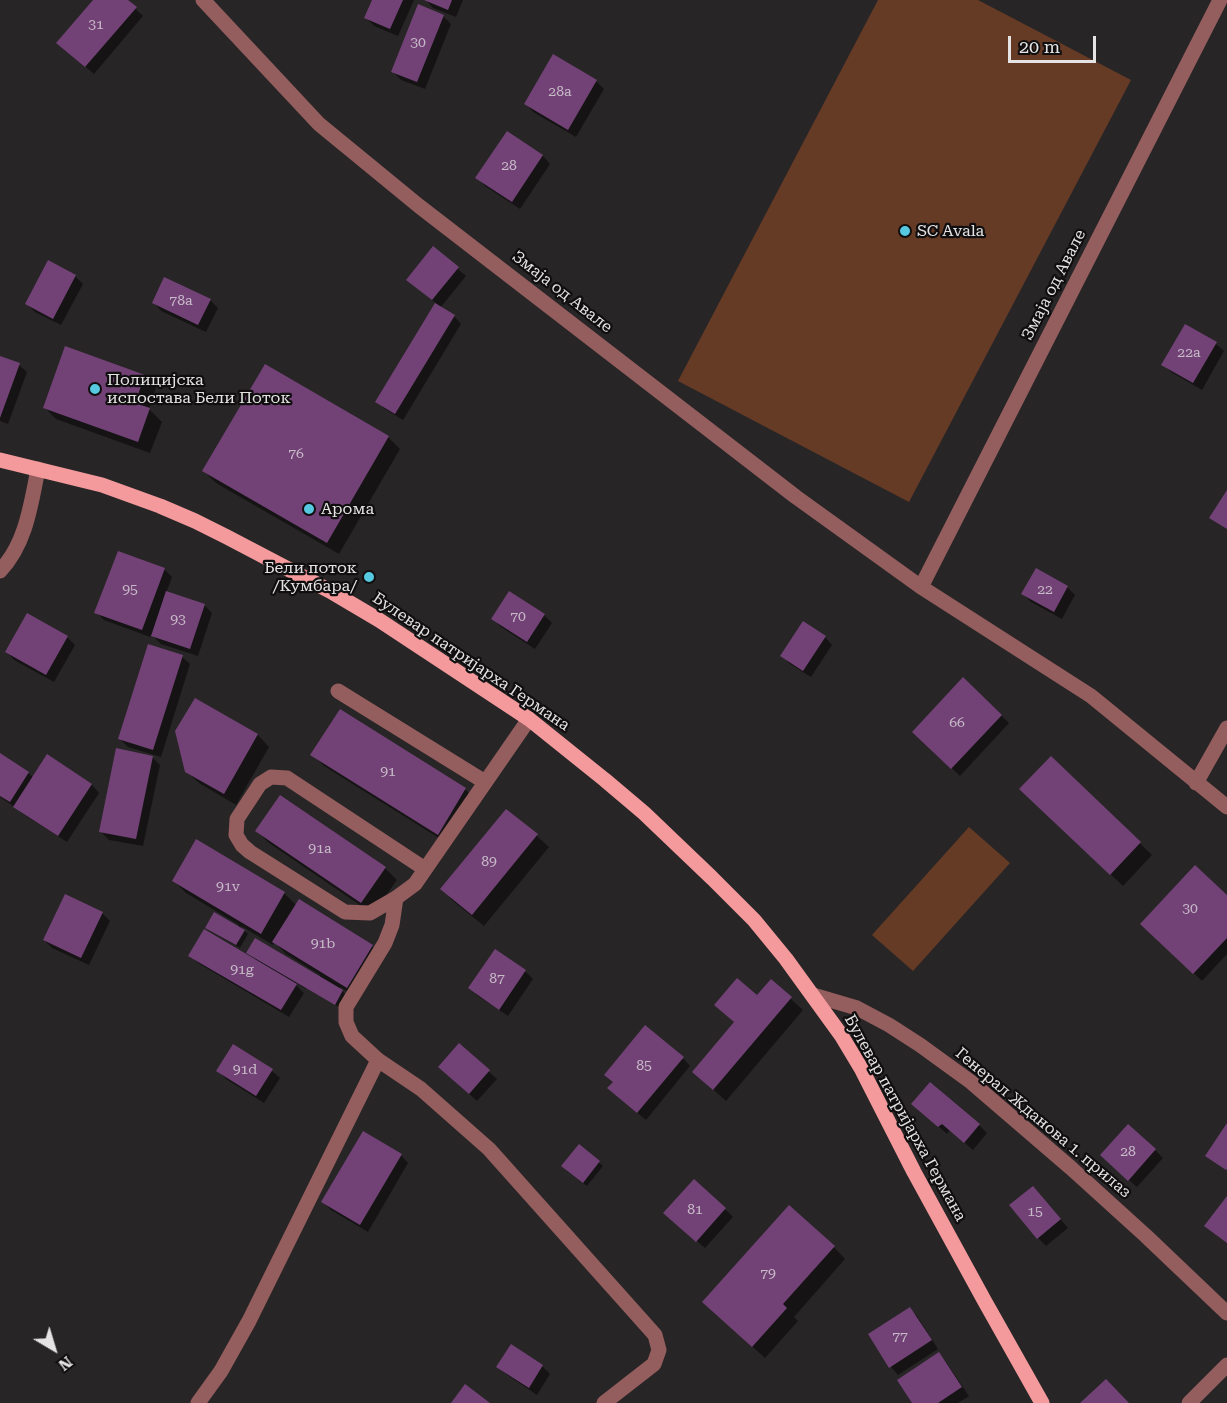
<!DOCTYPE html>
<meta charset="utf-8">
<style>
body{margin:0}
#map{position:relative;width:1227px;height:1403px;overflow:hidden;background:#282526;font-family:"Roboto Serif",serif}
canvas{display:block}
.north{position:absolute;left:24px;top:1319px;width:60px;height:60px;-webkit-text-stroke:4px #100e0f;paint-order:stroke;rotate:142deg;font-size:16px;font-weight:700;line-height:24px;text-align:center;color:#e5e3e3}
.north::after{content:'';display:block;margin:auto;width:21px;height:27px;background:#e5e3e3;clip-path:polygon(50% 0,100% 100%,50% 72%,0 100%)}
.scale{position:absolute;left:1008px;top:36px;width:88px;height:27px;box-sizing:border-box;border:3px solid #e5e3e3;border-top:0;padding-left:8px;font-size:18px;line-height:21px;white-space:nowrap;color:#e5e3e3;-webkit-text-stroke:4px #100e0f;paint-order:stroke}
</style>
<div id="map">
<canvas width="1227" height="1403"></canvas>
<div class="north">N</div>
<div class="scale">20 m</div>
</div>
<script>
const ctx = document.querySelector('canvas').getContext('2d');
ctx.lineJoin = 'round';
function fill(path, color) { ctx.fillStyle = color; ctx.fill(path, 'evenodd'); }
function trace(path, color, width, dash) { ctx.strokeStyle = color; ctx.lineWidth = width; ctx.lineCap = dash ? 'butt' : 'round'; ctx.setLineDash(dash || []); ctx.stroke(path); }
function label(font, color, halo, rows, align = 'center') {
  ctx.font = font + ' "Roboto Serif",serif'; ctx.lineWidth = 4.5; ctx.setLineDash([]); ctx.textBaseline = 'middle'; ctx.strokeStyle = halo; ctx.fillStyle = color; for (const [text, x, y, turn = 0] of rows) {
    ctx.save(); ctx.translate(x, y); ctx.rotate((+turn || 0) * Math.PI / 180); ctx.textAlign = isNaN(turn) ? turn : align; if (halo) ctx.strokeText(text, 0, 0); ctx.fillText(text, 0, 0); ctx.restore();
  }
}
fill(new Path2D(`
 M 878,0 L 978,0 L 1131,80 L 909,502 L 678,381 Z
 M 969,827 L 1010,863 L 913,971 L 872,935 Z`), '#663b26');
fill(new Path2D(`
 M 95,0 L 126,0 L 143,16 L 94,74 L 66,50 Z
 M 374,0 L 414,0 L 398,36 L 374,26 L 366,18 Z
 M 426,0 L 463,0 L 456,17 L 433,8 Z
 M 443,16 L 451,24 L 425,89 L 401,80 L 393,72 Z
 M 596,81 L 604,89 L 576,137 L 533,112 L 526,104 Z
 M 507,133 L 543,156 L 550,164 L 520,209 L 485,186 L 477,178 Z
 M 433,248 L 466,276 L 440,308 L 454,316 L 461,324 L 403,420 L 385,409 L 377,402 L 437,304 L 416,287 Z
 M 75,276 L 83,284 L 61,325 L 35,312 L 27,304 Z
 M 210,300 L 218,308 L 206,332 L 161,311 L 154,303 Z
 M 1216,344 L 1224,351 L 1202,390 L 1171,372 L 1163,364 Z
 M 66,348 L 144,376 L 156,388 L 149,409 L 162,422 L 150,453 L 56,419 L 44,407 Z
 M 0,358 L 19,365 L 27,372 L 8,424 L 0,421 Z
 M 266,366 L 388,437 L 400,449 L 339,554 L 216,483 L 204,471 Z
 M 164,569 L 172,577 L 166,593 L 204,605 L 212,613 L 198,656 L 161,644 L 151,634 L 150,637 L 104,620 L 96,612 Z
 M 1036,570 L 1067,587 L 1075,595 L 1062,619 L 1031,602 L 1023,594 Z
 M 544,615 L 552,623 L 535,649 L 501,627 L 493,619 Z
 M 67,637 L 75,645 L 54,682 L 14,660 L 7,652 Z
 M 825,637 L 832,645 L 811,677 L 790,664 L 782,656 Z
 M 182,657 L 190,664 L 161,757 L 128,747 L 120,739 Z
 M 963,679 L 1009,723 L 960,776 L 914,732 Z
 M 195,700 L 258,735 L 269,747 L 236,805 L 199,783 L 186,771 Z
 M 340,711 L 466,790 L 477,802 L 450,845 L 324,766 L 312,754 Z
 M 0,754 L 28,773 L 34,778 L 48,757 L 92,785 L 99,793 L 67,842 L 23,814 L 16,808 L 0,797 Z
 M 152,757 L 160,765 L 143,846 L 109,840 L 101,832 Z
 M 1051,758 L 1152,855 L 1123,886 L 1033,800 Z
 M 506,811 L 537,836 L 549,847 L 484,926 L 453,901 L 442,889 Z
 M 257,831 L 385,868 L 397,880 L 373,914 L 269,843 Z
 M 197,842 L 284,893 L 296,905 L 299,901 L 372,946 L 384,958 L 359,999 L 340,987 L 340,988 L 346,995 L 339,1007 L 306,988 L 306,989 L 296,983 L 295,984 L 304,993 L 289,1017 L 198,963 L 190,955 L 256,960 L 248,952 L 319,977 L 320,975 L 286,954 L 274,942 L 273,945 L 241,926 L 240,926 L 248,934 L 240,948 L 210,931 L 207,928 L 238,927 L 239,925 L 186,893 L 174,881 Z
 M 1227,897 L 1227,954 L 1202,981 L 1142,924 Z
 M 102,913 L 110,921 L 89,965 L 52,948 L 44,940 Z
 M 496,951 L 525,971 L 533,979 L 508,1016 L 478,996 L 470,988 Z
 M 771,981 L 803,1010 L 726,1101 L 694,1072 L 735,1023 L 716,1005 L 757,997 Z
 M 459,1045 L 497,1079 L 477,1101 L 448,1075 Z
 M 683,1058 L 690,1066 L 646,1120 L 617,1096 Z
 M 218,1071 L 272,1071 L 280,1078 L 264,1103 L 226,1079 Z
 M 913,1104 L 979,1125 L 987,1133 L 973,1150 L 950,1130 L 947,1134 Z
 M 579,1146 L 603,1166 L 587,1186 L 566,1170 Z
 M 1155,1150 L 1163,1158 L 1137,1187 L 1109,1163 Z
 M 401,1155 L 408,1163 L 368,1232 L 331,1210 L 323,1202 Z
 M 1040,1195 L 1068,1228 L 1046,1246 L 1038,1238 Z
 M 725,1209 L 733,1217 L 705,1248 L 673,1221 Z
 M 834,1247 L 845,1259 L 794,1317 L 798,1321 L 765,1358 L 716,1314 Z
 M 910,1309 L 917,1316 L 938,1349 L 898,1375 L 891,1367 Z
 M 511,1346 L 542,1366 L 550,1374 L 537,1395 L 506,1374 L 498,1367 Z
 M 939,1354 L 946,1362 L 969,1396 L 958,1403 L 914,1403 Z`), '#0007');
fill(new Path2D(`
 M 93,0 L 128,0 L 137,7 L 85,67 L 56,43 Z
 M 372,0 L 403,0 L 390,29 L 364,18 Z
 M 424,0 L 452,0 L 448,10 Z
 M 418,4 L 444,15 L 417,82 L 391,72 Z
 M 553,54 L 597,80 L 568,130 L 524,104 Z
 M 507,131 L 543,155 L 512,202 L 475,178 Z
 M 433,246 L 459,267 L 432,300 L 406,280 Z
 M 48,260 L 76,275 L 53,319 L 25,304 Z
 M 164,277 L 211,299 L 198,325 L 152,303 Z
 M 435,303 L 455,315 L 395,414 L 375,402 Z
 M 1185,324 L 1217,342 L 1193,383 L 1161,365 Z
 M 65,346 L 145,375 L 135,403 L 150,408 L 138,442 L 43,408 Z
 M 0,356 L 20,363 L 0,418 Z
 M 265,364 L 389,436 L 327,543 L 202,471 Z
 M 1227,490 L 1227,529 L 1209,518 Z
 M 118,551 L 165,568 L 142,630 L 94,613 Z
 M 1036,568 L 1068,586 L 1054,612 L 1021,594 Z
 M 166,591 L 205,604 L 190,649 L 151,636 Z
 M 509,591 L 545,614 L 527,642 L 491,619 Z
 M 27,613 L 68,636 L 46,675 L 5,652 Z
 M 803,621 L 826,636 L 803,671 L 780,656 Z
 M 148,644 L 183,655 L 153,750 L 118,739 Z
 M 963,677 L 1002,715 L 951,769 L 912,732 Z
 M 195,698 L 258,734 L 224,794 L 185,772 L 175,731 Z
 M 340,709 L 466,788 L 438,835 L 310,755 Z
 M 116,748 L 153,756 L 136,839 L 99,832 Z
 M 0,753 L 29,772 L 10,802 L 0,796 Z
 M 47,754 L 92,784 L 58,836 L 13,807 Z
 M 1051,756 L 1141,842 L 1110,875 L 1019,789 Z
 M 280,795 L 386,867 L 361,903 L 255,831 Z
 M 506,809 L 538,834 L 472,915 L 440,889 Z
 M 196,839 L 285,892 L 261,934 L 172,881 Z
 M 1195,865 L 1227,895 L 1227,938 L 1193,974 L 1140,924 Z
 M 65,894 L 103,912 L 81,958 L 43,940 Z
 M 299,899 L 373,945 L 347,988 L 272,942 Z
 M 214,912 L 245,930 L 236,945 L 205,928 Z
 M 204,929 L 297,984 L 281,1010 L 188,956 Z
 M 255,938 L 343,990 L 335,1005 L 246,953 Z
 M 495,949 L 526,970 L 499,1010 L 468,988 Z
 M 737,978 L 757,995 L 771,979 L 792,997 L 713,1090 L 692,1072 L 734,1022 L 714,1005 Z
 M 645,1025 L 684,1057 L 637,1113 L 607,1088 L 613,1082 L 604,1075 Z
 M 459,1043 L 490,1070 L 469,1094 L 438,1067 Z
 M 233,1044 L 273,1069 L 256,1096 L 216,1071 Z
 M 930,1082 L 980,1124 L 964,1143 L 942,1124 L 938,1127 L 911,1104 Z
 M 1227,1123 L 1227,1169 L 1226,1170 L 1205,1156 Z
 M 1128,1124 L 1156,1149 L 1128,1181 L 1100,1155 Z
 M 363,1131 L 402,1154 L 360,1225 L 321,1202 Z
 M 579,1144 L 600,1161 L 583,1183 L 561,1166 Z
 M 694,1179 L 726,1208 L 696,1242 L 663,1213 Z
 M 1033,1186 L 1061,1219 L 1037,1239 L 1009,1205 Z
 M 1227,1196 L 1227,1243 L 1204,1226 Z
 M 789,1205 L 835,1246 L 783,1304 L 787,1308 L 752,1347 L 702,1302 Z
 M 910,1307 L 932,1340 L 889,1368 L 868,1334 Z
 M 511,1344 L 543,1365 L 529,1388 L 496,1367 Z
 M 939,1352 L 962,1387 L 938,1403 L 912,1403 L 897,1380 Z
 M 1106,1379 L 1129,1403 L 1080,1403 Z
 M 465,1384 L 490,1403 L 451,1403 Z`), '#724277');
trace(new Path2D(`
 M 203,0 L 319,124 L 419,206 L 796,497 L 921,587 L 1091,696 L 1227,807
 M 0,571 C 26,544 31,504 38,469
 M 921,587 L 1220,0
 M 338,691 L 485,782
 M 1196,783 L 1227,728
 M 425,869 L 287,778 L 271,777 L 260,784 L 237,819 L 236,835 L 242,845 L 250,852 L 345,912 L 370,913 L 396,898 L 415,884 L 529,719
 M 396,898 L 392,925 L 385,943 L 346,1007 L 346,1022 L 352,1036 L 378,1060 L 421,1089 L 489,1149 L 655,1335 L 659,1350 L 654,1364 L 604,1403
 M 813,995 L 857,1008 L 889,1025 L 920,1045 L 971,1082 L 1071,1168 L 1146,1236 L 1227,1313
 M 198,1403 L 221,1371 L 249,1321 L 378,1060
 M 1189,1403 L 1227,1365`), '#945d5e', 15);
trace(new Path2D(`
 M 0,460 L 102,485 L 160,506 L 195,521 L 227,537 L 330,591 L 379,620 L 529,719 L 605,780 L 644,813 L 712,878 L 754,920 L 786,959 L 841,1035 L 862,1070 L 914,1172 L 984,1300 L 1042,1403`), '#f59a9c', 15);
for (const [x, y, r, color] of [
 [905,231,6,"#56c9e1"],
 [95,389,6,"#56c9e1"],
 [309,509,6,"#56c9e1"],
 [369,577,6,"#56c9e1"]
]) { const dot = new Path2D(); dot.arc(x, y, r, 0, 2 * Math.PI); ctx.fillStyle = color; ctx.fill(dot); trace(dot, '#100e0f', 2); }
label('14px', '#c8bbc8', null, [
 ["31",96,25],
 ["30",418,43],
 ["28a",560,92],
 ["28",509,166],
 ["78a",181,301],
 ["22a",1189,353],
 ["76",296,454],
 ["95",130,590],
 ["22",1045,590],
 ["70",518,617],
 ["93",178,620],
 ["66",957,723],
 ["91",388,772],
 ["91a",320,849],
 ["89",489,862],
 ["91v",228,887],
 ["30",1190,909],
 ["91b",323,944],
 ["91g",242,970],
 ["87",497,979],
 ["85",644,1066],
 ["91d",245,1070],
 ["28",1128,1152],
 ["81",695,1210],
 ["15",1035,1212],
 ["79",768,1274],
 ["77",900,1337]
]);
label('16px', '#e5e3e3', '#100e0f', [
 ["SC Avala",917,231],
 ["Полицијска",107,380],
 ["испостава Бели Поток",107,398],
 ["Арома",321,509],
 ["Бели поток",357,568,"right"],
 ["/Кумбара/",357,586,"right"]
], 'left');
label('16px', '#e5e3e3', '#100e0f', [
 ["Змаја од Авале",1054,285,-63],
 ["Змаја од Авале",562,292,38],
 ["Булевар патријарха Германа",471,662,34],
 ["Булевар патријарха Германа",905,1118,61],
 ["Генерал Жданова 1. прилаз",1043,1123,40]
]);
</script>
